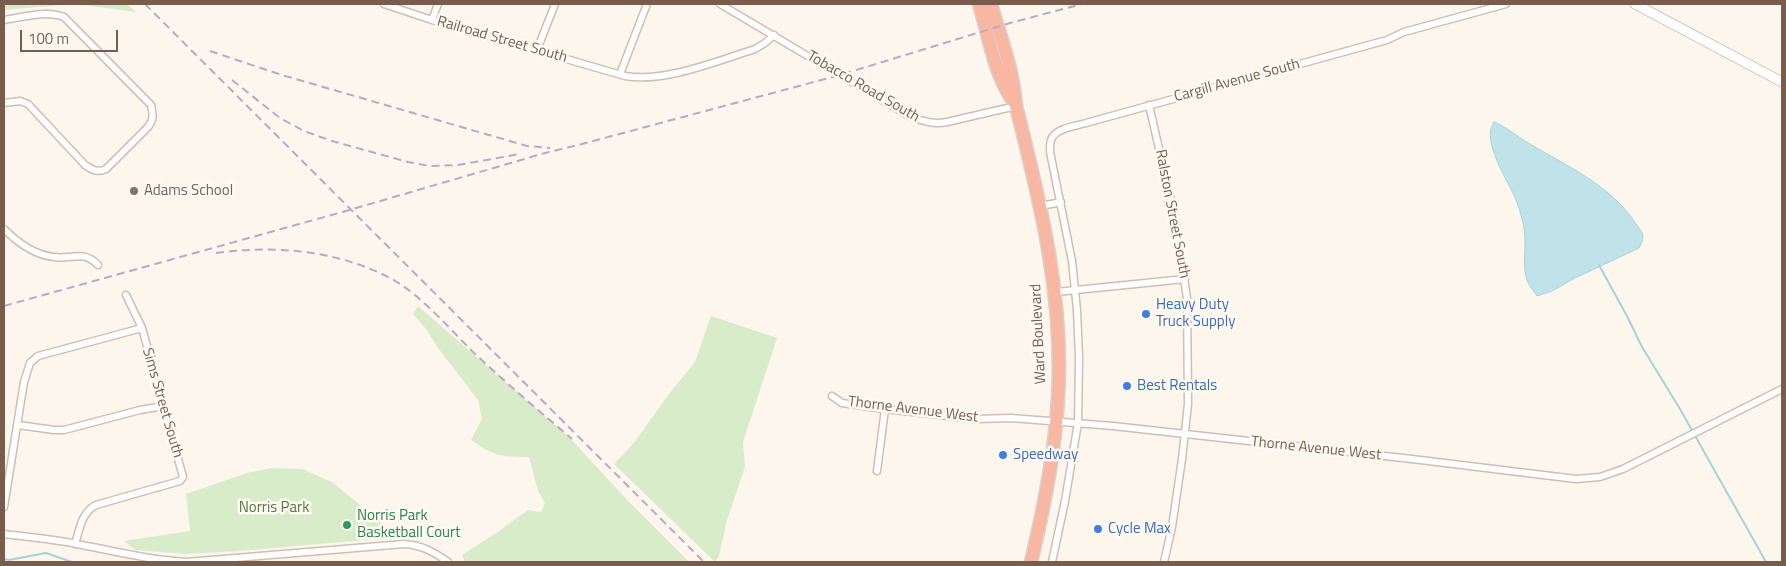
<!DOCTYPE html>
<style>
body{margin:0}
#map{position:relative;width:1786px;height:566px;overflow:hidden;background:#fdf6ec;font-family:"Titillium Web",sans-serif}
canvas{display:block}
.frame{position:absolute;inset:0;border:5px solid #7a5c4d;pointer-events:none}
.scale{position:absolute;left:20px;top:30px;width:98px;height:22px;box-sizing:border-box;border:2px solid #7a5c4d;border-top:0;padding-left:6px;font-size:15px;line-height:18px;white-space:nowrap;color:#7a5c4d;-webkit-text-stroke:4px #fffaf3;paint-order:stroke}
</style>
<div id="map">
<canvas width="1786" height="566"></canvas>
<div class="frame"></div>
<div class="scale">100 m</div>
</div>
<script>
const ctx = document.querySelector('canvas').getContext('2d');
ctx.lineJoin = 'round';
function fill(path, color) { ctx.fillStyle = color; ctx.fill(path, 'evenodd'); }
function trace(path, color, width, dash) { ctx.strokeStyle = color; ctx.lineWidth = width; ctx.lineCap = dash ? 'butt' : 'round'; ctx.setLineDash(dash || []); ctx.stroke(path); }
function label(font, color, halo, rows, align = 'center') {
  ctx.font = font + ' "Titillium Web",sans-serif'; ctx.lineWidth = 5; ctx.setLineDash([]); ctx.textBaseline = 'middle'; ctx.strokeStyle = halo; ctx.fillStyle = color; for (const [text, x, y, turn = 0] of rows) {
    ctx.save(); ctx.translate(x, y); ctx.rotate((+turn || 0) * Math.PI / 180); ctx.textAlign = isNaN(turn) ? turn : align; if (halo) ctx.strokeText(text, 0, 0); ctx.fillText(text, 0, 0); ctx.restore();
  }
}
fill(new Path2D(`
 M 4,4 L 127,4 L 136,12 L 74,4 L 4,10 Z
 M 418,306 L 569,437 L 630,503 L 689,562 L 465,562 L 462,555 L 499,531 L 528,510 L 541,512 L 545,503 L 538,491 L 529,457 C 502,457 493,456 471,440 L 482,419 L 478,400 L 438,348 L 426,329 L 413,314 Z
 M 711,316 L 777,338 L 743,442 L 745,467 L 727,520 L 719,556 L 715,562 L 614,464 L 633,444 L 672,390 L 695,362 Z
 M 271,468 L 302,469 L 332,482 L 399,537 L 240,551 L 185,554 L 135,550 L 124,541 L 190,531 L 186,494 L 247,473 Z`), '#d8ecc9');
const water = new Path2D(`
 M 1494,122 C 1507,127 1517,137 1530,144 C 1567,166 1612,186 1636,224 C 1639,228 1643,232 1643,237 C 1643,241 1641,244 1639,248 L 1573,279 L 1552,291 L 1537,296 C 1534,291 1529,286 1527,280 C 1523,268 1525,254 1525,241 C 1525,227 1521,213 1516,200 C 1509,182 1480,140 1494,122 Z`);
fill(water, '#bfe3e8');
trace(water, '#a5d3da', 1);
trace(new Path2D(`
 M 1599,265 L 1628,318 L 1642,347 L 1680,409 L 1766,562
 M 4,559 L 9,560 L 46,553 L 72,562`), '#a5d3da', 2);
const street = new Path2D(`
 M 384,4 L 432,20 L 625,76 C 664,83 717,61 755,49 L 765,43 L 774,35
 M 720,4 L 909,116 C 923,121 933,125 947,122 L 1016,106
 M 4,20 C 23,17 46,10 64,17 L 151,105 C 153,114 154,120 148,127 L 106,169 C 98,173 92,170 85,165 L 28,104 L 20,101 L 4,103
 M 432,20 L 438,4
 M 537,50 L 555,4
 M 620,74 L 647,4
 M 1149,105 L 1174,214 L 1187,298 L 1188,404 L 1182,459 L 1172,527 L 1164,562
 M 1041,206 L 1061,202
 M 4,229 C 18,243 34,255 54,257 C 72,260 83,249 98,265
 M 1056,292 L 1185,279
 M 832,396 L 842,403 L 885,409 L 976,419 L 1011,418 L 1113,426 L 1412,459 L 1576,479 L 1600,477 L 1623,469 L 1782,389
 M 18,425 L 54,430 L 64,430 L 140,410 L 164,406
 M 877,471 L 885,409
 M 4,507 L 24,382 L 30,363 L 38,356 L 142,328
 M 4,534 C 28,537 53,539 77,544 C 114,551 149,560 187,562 L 404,544 C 422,545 434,552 448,562
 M 75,544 C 80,529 81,513 96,505 L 180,481 L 183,477 L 142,328 L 126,295
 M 1052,562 L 1065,501 L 1078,423 L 1079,358 L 1077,310 L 1072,261 L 1050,152 C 1050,149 1050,143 1051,140 C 1055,128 1076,126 1086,123 L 1387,40 L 1404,32 L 1506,4`);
const secondary = new Path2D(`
 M 1635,4 L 1782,82`);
const highway = new Path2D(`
 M 979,4 C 989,36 994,75 1014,102
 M 991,4 C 998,30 1009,57 1013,84 C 1015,93 1015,102 1017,110 C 1041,205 1064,299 1058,398 C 1055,454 1044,508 1031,562`);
trace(street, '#d1beb0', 9);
trace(secondary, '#d6c0b0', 11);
trace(highway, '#dad1cd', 15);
trace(street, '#fff', 6);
trace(secondary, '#fff', 9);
trace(highway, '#f7b7a3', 12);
trace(new Path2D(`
 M 145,4 L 704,562
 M 210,51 L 282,75 L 527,146 L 550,148
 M 232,80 L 280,118 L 304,131 L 332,141 L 408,162 L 430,166 L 458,165 L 520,154
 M 216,253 C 275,245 336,250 390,278 C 420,294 448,327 472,351 C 505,382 538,410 572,439
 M 4,306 L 346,211 L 545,153 L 582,144 L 840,75 L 1010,23 L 1082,4`), '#b9a8c9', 2, [8, 5]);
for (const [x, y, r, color] of [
 [134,191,5,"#8d6e63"],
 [1146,314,5,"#3f7fe0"],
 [1127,386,5,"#3f7fe0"],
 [1003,455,5,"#3f7fe0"],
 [347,525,5,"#2e9e5b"],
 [1098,529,5,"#3f7fe0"]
]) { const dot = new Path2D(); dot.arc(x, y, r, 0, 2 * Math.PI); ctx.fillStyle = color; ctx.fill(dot); trace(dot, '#fffaf3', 2); }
label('15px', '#7a5c4d', '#fffaf3', [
 ["Railroad Street South",502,40,16],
 ["Cargill Avenue South",1237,81,-15],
 ["Tobacco Road South",863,87,30],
 ["Ralston Street South",1172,214,79],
 ["Ward Boulevard",1039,334,-93],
 ["Sims Street South",162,403,74],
 ["Thorne Avenue West",913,410,7],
 ["Thorne Avenue West",1316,449,6]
]);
label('15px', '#785e54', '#fffaf3', [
 ["Adams School",144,191]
], 'left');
label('15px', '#366cbe', '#fffaf3', [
 ["Heavy Duty",1156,305],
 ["Truck Supply",1156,322],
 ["Best Rentals",1137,386],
 ["Speedway",1013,455],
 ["Cycle Max",1108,529]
], 'left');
label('15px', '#537a41', '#fffaf3', [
 ["Norris Park",274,508]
]);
label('15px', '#27864d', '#fffaf3', [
 ["Norris Park",357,516],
 ["Basketball Court",357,533]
], 'left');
</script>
